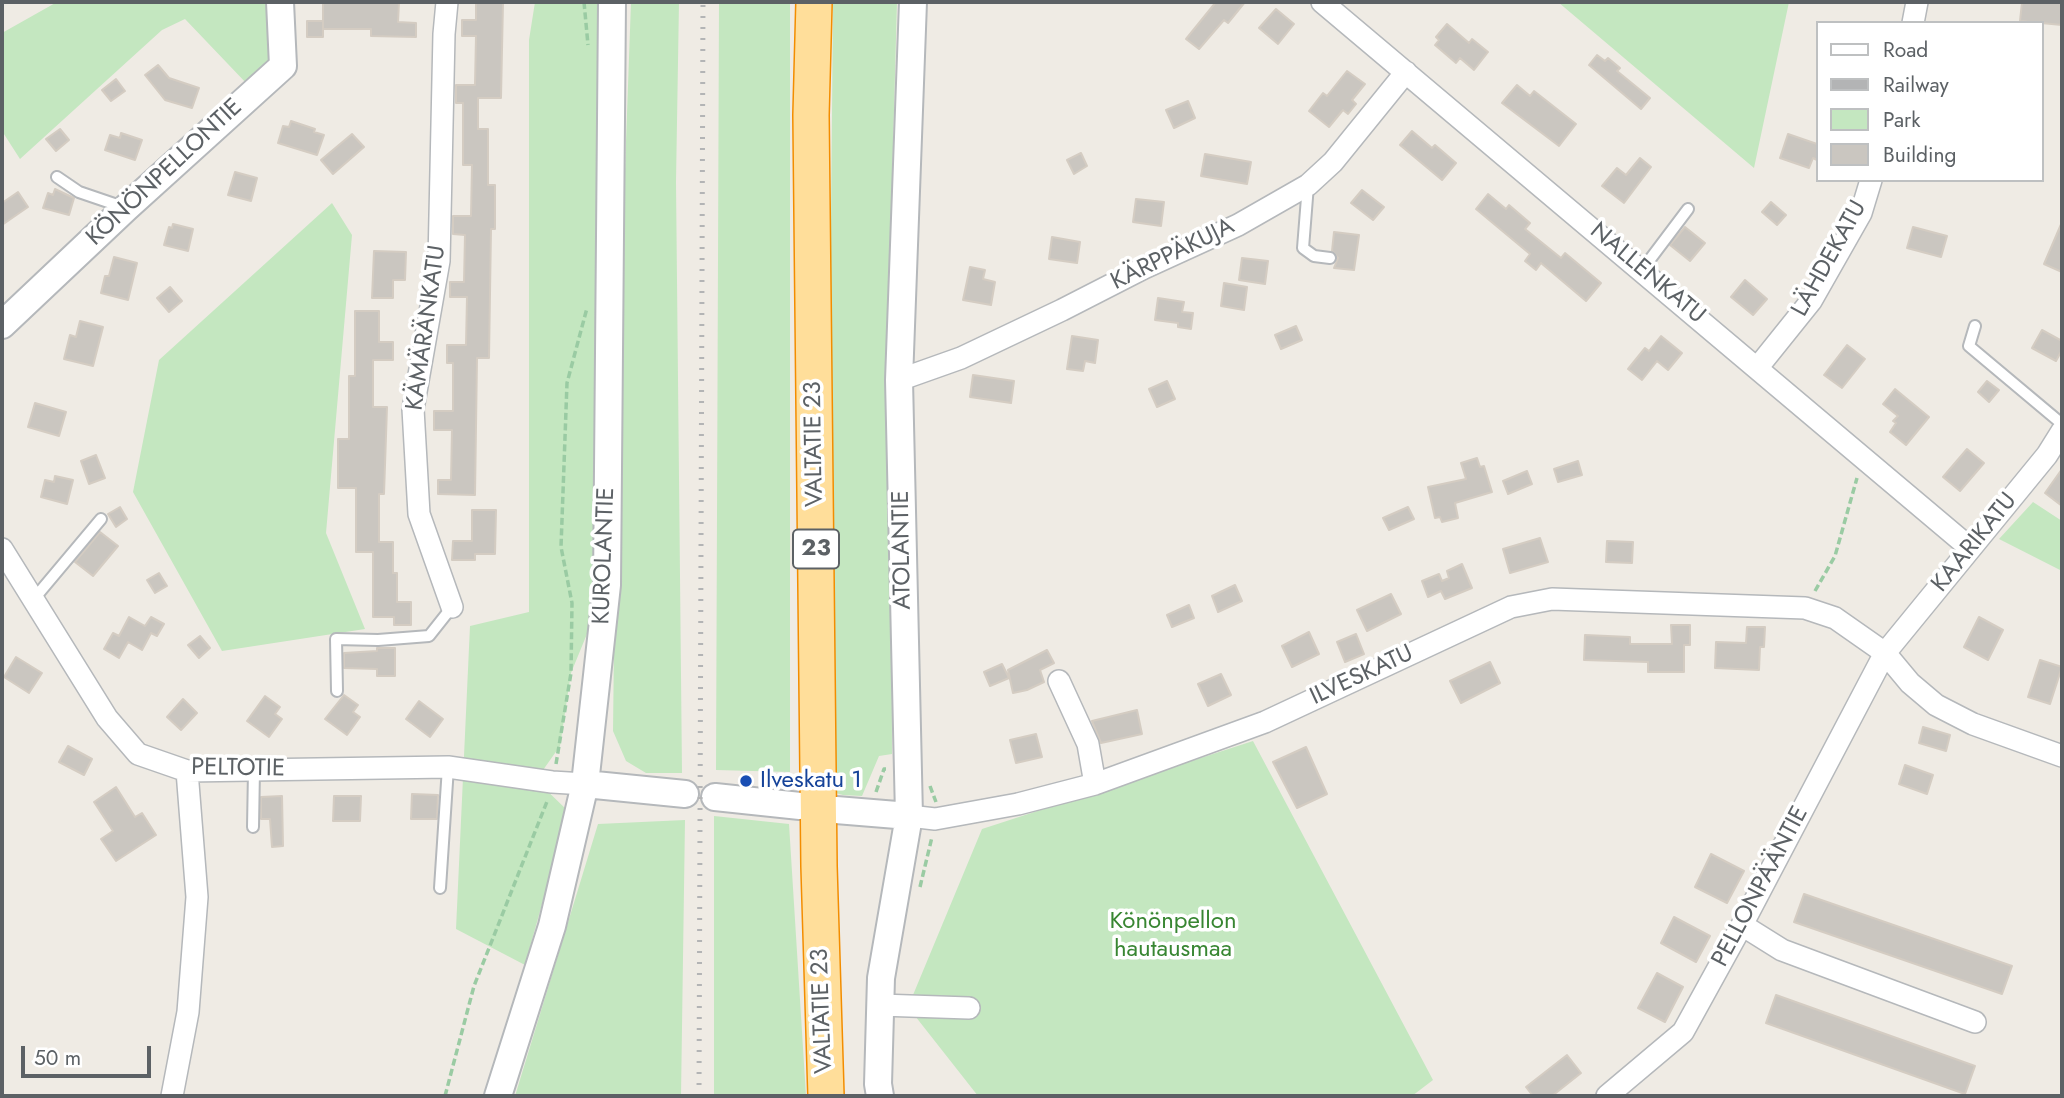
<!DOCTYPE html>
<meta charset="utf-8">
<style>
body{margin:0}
#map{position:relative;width:2064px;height:1098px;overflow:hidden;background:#efebe4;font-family:Jost,sans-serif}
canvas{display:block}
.frame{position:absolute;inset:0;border:4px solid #5c6165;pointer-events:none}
.legend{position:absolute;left:1816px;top:21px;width:228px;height:161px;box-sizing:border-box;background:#fff;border:2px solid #bec0c1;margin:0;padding:9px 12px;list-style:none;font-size:21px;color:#5c6165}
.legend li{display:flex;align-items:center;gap:14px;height:35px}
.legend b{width:35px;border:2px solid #bec0c1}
.scale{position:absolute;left:21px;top:1046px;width:130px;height:32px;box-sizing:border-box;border:4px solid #5c6165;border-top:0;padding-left:9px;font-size:21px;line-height:24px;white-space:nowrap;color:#5c6165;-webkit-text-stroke:5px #fff;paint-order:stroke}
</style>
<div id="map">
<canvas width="2064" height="1098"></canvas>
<div class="frame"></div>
<ul class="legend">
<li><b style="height:9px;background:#fff"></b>Road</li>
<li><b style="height:9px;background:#b3b4b5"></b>Railway</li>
<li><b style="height:19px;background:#c4e7c0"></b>Park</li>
<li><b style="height:19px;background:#cac6c0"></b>Building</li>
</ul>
<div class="scale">50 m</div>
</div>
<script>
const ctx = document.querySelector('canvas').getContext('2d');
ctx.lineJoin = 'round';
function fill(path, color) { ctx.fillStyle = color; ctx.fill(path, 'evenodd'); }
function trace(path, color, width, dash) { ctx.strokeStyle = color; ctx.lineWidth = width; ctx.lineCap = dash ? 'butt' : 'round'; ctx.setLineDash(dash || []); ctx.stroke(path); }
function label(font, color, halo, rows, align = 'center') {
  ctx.font = font + ' Jost,sans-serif'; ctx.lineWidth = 7; ctx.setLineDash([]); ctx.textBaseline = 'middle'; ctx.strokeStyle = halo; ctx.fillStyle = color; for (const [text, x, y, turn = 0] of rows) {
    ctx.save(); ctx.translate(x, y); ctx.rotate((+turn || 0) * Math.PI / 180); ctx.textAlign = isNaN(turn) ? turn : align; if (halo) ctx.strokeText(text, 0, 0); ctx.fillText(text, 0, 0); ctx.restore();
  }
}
fill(new Path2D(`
 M 57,2 L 271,2 L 273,60 L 248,85 L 185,19 L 162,30 L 20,159 L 2,131 L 2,33 Z
 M 535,2 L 602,2 L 607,585 L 571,673 L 560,746 L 536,780 L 568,811 L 525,965 L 456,929 L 470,626 L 529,612 L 529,40 Z
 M 631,2 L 679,2 L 676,182 L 682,773 L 646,773 L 626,761 L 613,731 L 617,393 Z
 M 719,2 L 790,2 L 790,772 L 716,770 Z
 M 833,2 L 897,2 L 891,220 L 892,754 L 879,756 L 862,796 L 843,795 L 832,792 L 829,440 Z
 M 1558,2 L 1789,2 L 1754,168 Z
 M 332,203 L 352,235 L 326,533 L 365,629 L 222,651 L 133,492 L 159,360 Z
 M 2033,502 L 2062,521 L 2062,571 L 1999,539 Z
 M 1253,741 L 1433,1080 L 1412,1096 L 978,1096 L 908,1007 L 982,829 Z
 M 714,816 L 789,824 L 806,1096 L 714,1096 Z
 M 685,820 L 681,1096 L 515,1096 L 598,824 Z`), '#c4e7c0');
const building = new Path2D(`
 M 323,2 L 399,2 L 398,22 L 416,23 L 416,37 L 371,36 L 371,29 L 323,29 Z
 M 476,2 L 503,2 L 501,98 L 478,98 L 478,129 L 488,129 L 488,185 L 495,185 L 495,229 L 491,229 L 489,358 L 477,358 L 475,495 L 438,494 L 438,480 L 451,480 L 452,430 L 434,430 L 434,411 L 453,411 L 453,363 L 447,363 L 447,345 L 466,345 L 467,297 L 450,297 L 450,282 L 464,282 L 465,235 L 453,234 L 453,216 L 471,216 L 472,165 L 463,165 L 463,103 L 456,103 L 456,85 L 475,85 L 476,36 L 462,36 L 462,20 L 476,20 Z
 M 1216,2 L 1245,2 L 1228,23 L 1224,20 L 1199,49 L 1186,39 Z
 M 2022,2 L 2062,2 L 2062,25 L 2020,21 Z
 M 1276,9 L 1294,24 L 1278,44 L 1259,28 Z
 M 307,21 L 323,21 L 323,37 L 307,37 Z
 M 1447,24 L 1469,43 L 1472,39 L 1488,52 L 1474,70 L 1460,58 L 1456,63 L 1435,45 L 1439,40 L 1436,37 Z
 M 1597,55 L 1605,61 L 1608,58 L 1620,68 L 1617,71 L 1650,98 L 1641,109 L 1589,65 Z
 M 158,65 L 169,78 L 199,88 L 192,108 L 165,100 L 145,75 Z
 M 1347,71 L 1365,84 L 1352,100 L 1356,104 L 1348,114 L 1343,110 L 1329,127 L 1309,111 L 1323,93 L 1327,96 Z
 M 116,79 L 125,91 L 111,101 L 102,90 Z
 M 1517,85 L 1530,96 L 1534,91 L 1576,124 L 1559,146 L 1502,103 Z
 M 1188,101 L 1195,118 L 1174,128 L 1166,110 Z
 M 291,121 L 315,129 L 314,132 L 324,135 L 317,155 L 278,143 L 283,126 L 289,127 Z
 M 60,129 L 69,140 L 56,151 L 46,139 Z
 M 1412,131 L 1432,148 L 1435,145 L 1456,163 L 1442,180 L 1400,145 Z
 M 121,133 L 142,140 L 135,160 L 105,150 L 110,135 L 120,138 Z
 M 352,134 L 364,147 L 333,174 L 321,160 Z
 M 1788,134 L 1817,144 L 1817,160 L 1813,158 L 1809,168 L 1780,158 Z
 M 1081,153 L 1087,166 L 1074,174 L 1067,160 Z
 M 1205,154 L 1251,162 L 1247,184 L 1201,176 Z
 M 1640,158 L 1651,167 L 1624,203 L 1602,186 L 1617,168 L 1626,175 Z
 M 235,172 L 257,178 L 251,201 L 228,195 Z
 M 55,189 L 74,198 L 69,215 L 43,208 L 48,193 L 53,195 Z
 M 1362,190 L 1384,207 L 1373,220 L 1351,203 Z
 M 18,192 L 28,207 L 2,225 L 2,203 Z
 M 1488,194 L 1506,209 L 1509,205 L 1530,223 L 1525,229 L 1561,258 L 1565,253 L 1601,283 L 1586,301 L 1541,263 L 1536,270 L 1525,261 L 1530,254 L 1476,209 Z
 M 1136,199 L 1164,202 L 1161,226 L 1133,222 Z
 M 1771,202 L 1786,215 L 1777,225 L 1762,212 Z
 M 2062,222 L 2062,272 L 2044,264 Z
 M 173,224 L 193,229 L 188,251 L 164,245 L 169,227 L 172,228 Z
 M 1685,227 L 1705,243 L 1690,261 L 1670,245 Z
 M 1913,227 L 1947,236 L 1941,257 L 1907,248 Z
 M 1334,232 L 1359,235 L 1354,270 L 1334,268 L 1338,258 L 1332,251 Z
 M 1052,237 L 1080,242 L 1077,263 L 1049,259 Z
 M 374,251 L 406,252 L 405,280 L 393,280 L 393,298 L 372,298 Z
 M 114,257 L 137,263 L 128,300 L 101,293 L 105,276 L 109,276 Z
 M 1242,258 L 1268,261 L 1265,284 L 1239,280 Z
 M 970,267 L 985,270 L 983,279 L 995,282 L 991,305 L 963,300 Z
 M 1745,280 L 1767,299 L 1753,315 L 1731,297 Z
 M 1224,283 L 1247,287 L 1244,310 L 1221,306 Z
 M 170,287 L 182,301 L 169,312 L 157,298 Z
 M 1158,298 L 1184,302 L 1182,312 L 1193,313 L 1191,329 L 1178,327 L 1178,323 L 1155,320 Z
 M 355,311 L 379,311 L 379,342 L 393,342 L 393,360 L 373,360 L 373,407 L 387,407 L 384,494 L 379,494 L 379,542 L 393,542 L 393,573 L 397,573 L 397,602 L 411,602 L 411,625 L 394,625 L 394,617 L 373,617 L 373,552 L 356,552 L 356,488 L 338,488 L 338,439 L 349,439 L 349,376 L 355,376 Z
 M 80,321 L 103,327 L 93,366 L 64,359 L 70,335 L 76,337 Z
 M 1296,326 L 1302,340 L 1281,349 L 1275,335 Z
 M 2042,330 L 2062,341 L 2062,350 L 2056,361 L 2032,348 Z
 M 1072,336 L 1098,340 L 1095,363 L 1085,361 L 1083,371 L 1067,369 Z
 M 1661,336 L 1682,353 L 1668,370 L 1657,361 L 1642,380 L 1628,369 L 1645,348 L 1649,351 Z
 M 1847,345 L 1865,359 L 1842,388 L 1824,375 Z
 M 973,375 L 1014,381 L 1011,403 L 970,397 Z
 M 1167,381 L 1175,399 L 1157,407 L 1149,389 Z
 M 1987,381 L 1999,390 L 1989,402 L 1978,392 Z
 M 1895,389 L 1929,417 L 1906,445 L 1890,432 L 1896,423 L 1893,421 L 1898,416 L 1883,404 Z
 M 35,403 L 66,412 L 59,436 L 28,427 Z
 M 1967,449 L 1984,463 L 1960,491 L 1943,477 Z
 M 96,455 L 105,478 L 89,484 L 81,461 Z
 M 1477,458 L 1480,467 L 1484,466 L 1492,492 L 1455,503 L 1458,518 L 1442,522 L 1440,517 L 1435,518 L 1428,487 L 1466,479 L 1461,463 Z
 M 1578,461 L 1582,475 L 1558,482 L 1554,469 Z
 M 2062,469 L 2062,506 L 2045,493 Z
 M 1527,471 L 1532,484 L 1508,494 L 1503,481 Z
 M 55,476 L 73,480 L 67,504 L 41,497 L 45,480 L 54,482 Z
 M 120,507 L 127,519 L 116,527 L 108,514 Z
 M 1408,507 L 1414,519 L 1389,530 L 1383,518 Z
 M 472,510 L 496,510 L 495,554 L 475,554 L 475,560 L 452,560 L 453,541 L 472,541 Z
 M 100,532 L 118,546 L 93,576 L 75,562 Z
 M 1540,538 L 1548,562 L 1510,573 L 1503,549 Z
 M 1607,541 L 1633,542 L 1632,563 L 1606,562 Z
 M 1462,564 L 1472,588 L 1445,599 L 1441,591 L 1428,597 L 1422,581 L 1439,574 L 1442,581 L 1449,578 L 1447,571 Z
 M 159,573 L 167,586 L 155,593 L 147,580 Z
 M 1235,585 L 1242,601 L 1218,612 L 1212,596 Z
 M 1391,594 L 1401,614 L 1367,631 L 1357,610 Z
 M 1189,605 L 1194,618 L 1172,627 L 1167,615 Z
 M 129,617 L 145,626 L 151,617 L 164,624 L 157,636 L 151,633 L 142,650 L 128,642 L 119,658 L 104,649 L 113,633 L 119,636 Z
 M 1979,617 L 2003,630 L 1988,660 L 1964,647 Z
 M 1671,625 L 1690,625 L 1690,645 L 1684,645 L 1684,672 L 1648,672 L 1648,662 L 1584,660 L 1585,635 L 1630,637 L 1630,644 L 1672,644 Z
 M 1747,627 L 1765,627 L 1764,647 L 1760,647 L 1759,670 L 1715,668 L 1716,642 L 1746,643 Z
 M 1309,632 L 1319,654 L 1292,667 L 1282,646 Z
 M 1356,634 L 1364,654 L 1345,662 L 1337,642 Z
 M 200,636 L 210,648 L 199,658 L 188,645 Z
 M 377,648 L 395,648 L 395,676 L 377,676 L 377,669 L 344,668 L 344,653 L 377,651 Z
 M 1047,650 L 1054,663 L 1040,670 L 1044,682 L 1027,690 L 1013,693 L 1008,670 Z
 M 16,657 L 42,673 L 29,693 L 4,677 Z
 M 2040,660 L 2062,667 L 2050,704 L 2028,697 Z
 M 1490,662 L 1500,683 L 1461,703 L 1450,681 Z
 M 1002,664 L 1009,678 L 990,686 L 984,672 Z
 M 1221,674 L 1231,695 L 1208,706 L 1198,684 Z
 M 344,695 L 358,705 L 353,712 L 360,717 L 347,735 L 325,719 Z
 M 265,696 L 280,707 L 275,714 L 282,719 L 269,737 L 247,721 Z
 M 183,699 L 197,713 L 181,730 L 167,717 Z
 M 419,701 L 443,719 L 430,737 L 406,719 Z
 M 1137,710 L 1142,734 L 1101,743 L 1092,721 Z
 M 1923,727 L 1950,735 L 1946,751 L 1919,743 Z
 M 1036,734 L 1042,757 L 1016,763 L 1010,740 Z
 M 68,746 L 92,759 L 84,775 L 59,762 Z
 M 1306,747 L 1327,794 L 1297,808 L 1273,762 Z
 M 1905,765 L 1933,775 L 1927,794 L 1899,784 Z
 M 116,787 L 135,817 L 142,813 L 156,835 L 116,861 L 101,839 L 113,831 L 94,802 Z
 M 412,794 L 438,795 L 437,819 L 411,819 Z
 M 282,796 L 283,846 L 272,847 L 270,819 L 261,819 L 261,797 Z
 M 334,796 L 361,796 L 360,821 L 333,821 Z
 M 1711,854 L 1744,871 L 1727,903 L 1695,887 Z
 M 1804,894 L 2012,966 L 2002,994 L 1794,922 Z
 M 1674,917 L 1710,936 L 1696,962 L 1661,943 Z
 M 1657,973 L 1683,987 L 1665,1022 L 1638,1008 Z
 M 1776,995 L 1975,1066 L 1965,1094 L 1766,1023 Z
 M 1567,1055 L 1581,1073 L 1552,1096 L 1533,1096 L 1526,1087 Z`);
fill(building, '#cac6c0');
trace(building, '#d4ccc2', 2);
const service = new Path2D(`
 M 57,177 L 79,192 L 123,207
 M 1308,185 L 1303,248 L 1314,256 L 1330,258
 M 1642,270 L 1688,209
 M 1975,326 L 1969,346 L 2062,424
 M 33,600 L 101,519
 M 337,691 L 336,639 L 378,640 L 429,636 L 452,607
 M 253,827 L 254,770
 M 440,888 L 448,767`);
const minor = new Path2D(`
 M 447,2 L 444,34 L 439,261 L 413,409 L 419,514 L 452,607
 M 1322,2 L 1970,548
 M 1913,23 L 1917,2
 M 1758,367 L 1811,301 L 1861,213 L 1871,180
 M 899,380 L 961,358 L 1062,310 L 1144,268 L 1238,225 L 1308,185 L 1333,162 L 1406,72
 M 2,549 L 107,718 L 138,754 L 187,771 L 448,767 L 552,782 L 585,784
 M 1059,681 L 1088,744 L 1095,784
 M 909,816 L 935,819 L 1018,804 L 1095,784 L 1265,722 L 1511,607 L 1552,599 L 1805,608 L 1835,618 L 1885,653 L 1910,683 L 1936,705 L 1973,724 L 2062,756
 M 1742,925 L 1782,950 L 1975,1022
 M 880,1005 L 969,1008
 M 172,1096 L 188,1012 L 197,897 L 187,771
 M 1607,1096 L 1683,1032 L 1742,925 L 1885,653 L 2047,455 L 2062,431`);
const tertiary = new Path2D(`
 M 2,325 L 126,208 L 283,66 L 280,2
 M 585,784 L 685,794
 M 715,797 L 800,806
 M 836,810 L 909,816
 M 498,1096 L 552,926 L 585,784 L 607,585 L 612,2
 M 880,1096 L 878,1084 L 881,978 L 909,816 L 899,380 L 913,2`);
const trunk = new Path2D(`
 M 814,2 L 811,115 L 819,866 L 826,1096`);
trace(service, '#b5b8bb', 14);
trace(minor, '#b5b8bb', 24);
trace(tertiary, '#b5b8bb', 30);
trace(trunk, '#f38d00', 38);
trace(new Path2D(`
 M 584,2 L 588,45
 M 1815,591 L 1835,556 L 1857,478
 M 556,764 L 571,673 L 572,603 L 561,547 L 567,383 L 587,308
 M 930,786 L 936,802
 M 876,792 L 884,769 L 886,769
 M 920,887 L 932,837
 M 445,1096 L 474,986 L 548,799`), '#9acba3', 3.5, [7, 3.5]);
trace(service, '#fff', 10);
trace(minor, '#fff', 21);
trace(tertiary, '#fff', 26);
trace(trunk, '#ffde9a', 35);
trace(new Path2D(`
 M 699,1096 L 703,2`), '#b3b4b5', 5, [2, 9]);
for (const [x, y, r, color] of [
 [746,781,7,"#1a4fb4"]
]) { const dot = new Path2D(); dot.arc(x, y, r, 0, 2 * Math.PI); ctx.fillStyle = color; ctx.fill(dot); trace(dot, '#fff', 2.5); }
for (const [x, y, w] of [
 [816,549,46]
]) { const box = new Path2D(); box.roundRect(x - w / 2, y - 19.5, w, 39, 5); ctx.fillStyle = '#fff'; ctx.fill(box); trace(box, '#5c6165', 2); }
label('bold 23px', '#5c6165', null, [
 ["23",816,549]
]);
label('24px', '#5c6165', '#fff', [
 ["KÖNÖNPELLONTIE",165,173,-43],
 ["KÄRPPÄKUJA",1173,255,-26],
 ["LÄHDEKATU",1830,259,-61],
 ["NALLENKATU",1647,274,40],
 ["KÄMÄRÄNKATU",427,328,-82],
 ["VALTATIE 23",815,444,-91],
 ["KAARIKATU",1975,543,-51],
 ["ATOLANTIE",903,550,-91],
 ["KUROLANTIE",605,556,-88],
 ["ILVESKATU",1362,676,-25],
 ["PELTOTIE",238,769,1],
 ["PELLONPÄÄNTIE",1761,887,-62],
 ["VALTATIE 23",823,1011,-92]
]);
label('24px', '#164399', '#fff', [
 ["Ilveskatu 1",760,781]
], 'left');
label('24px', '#388632', '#fff', [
 ["Könönpellon",1173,922],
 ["hautausmaa",1173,950]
]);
</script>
